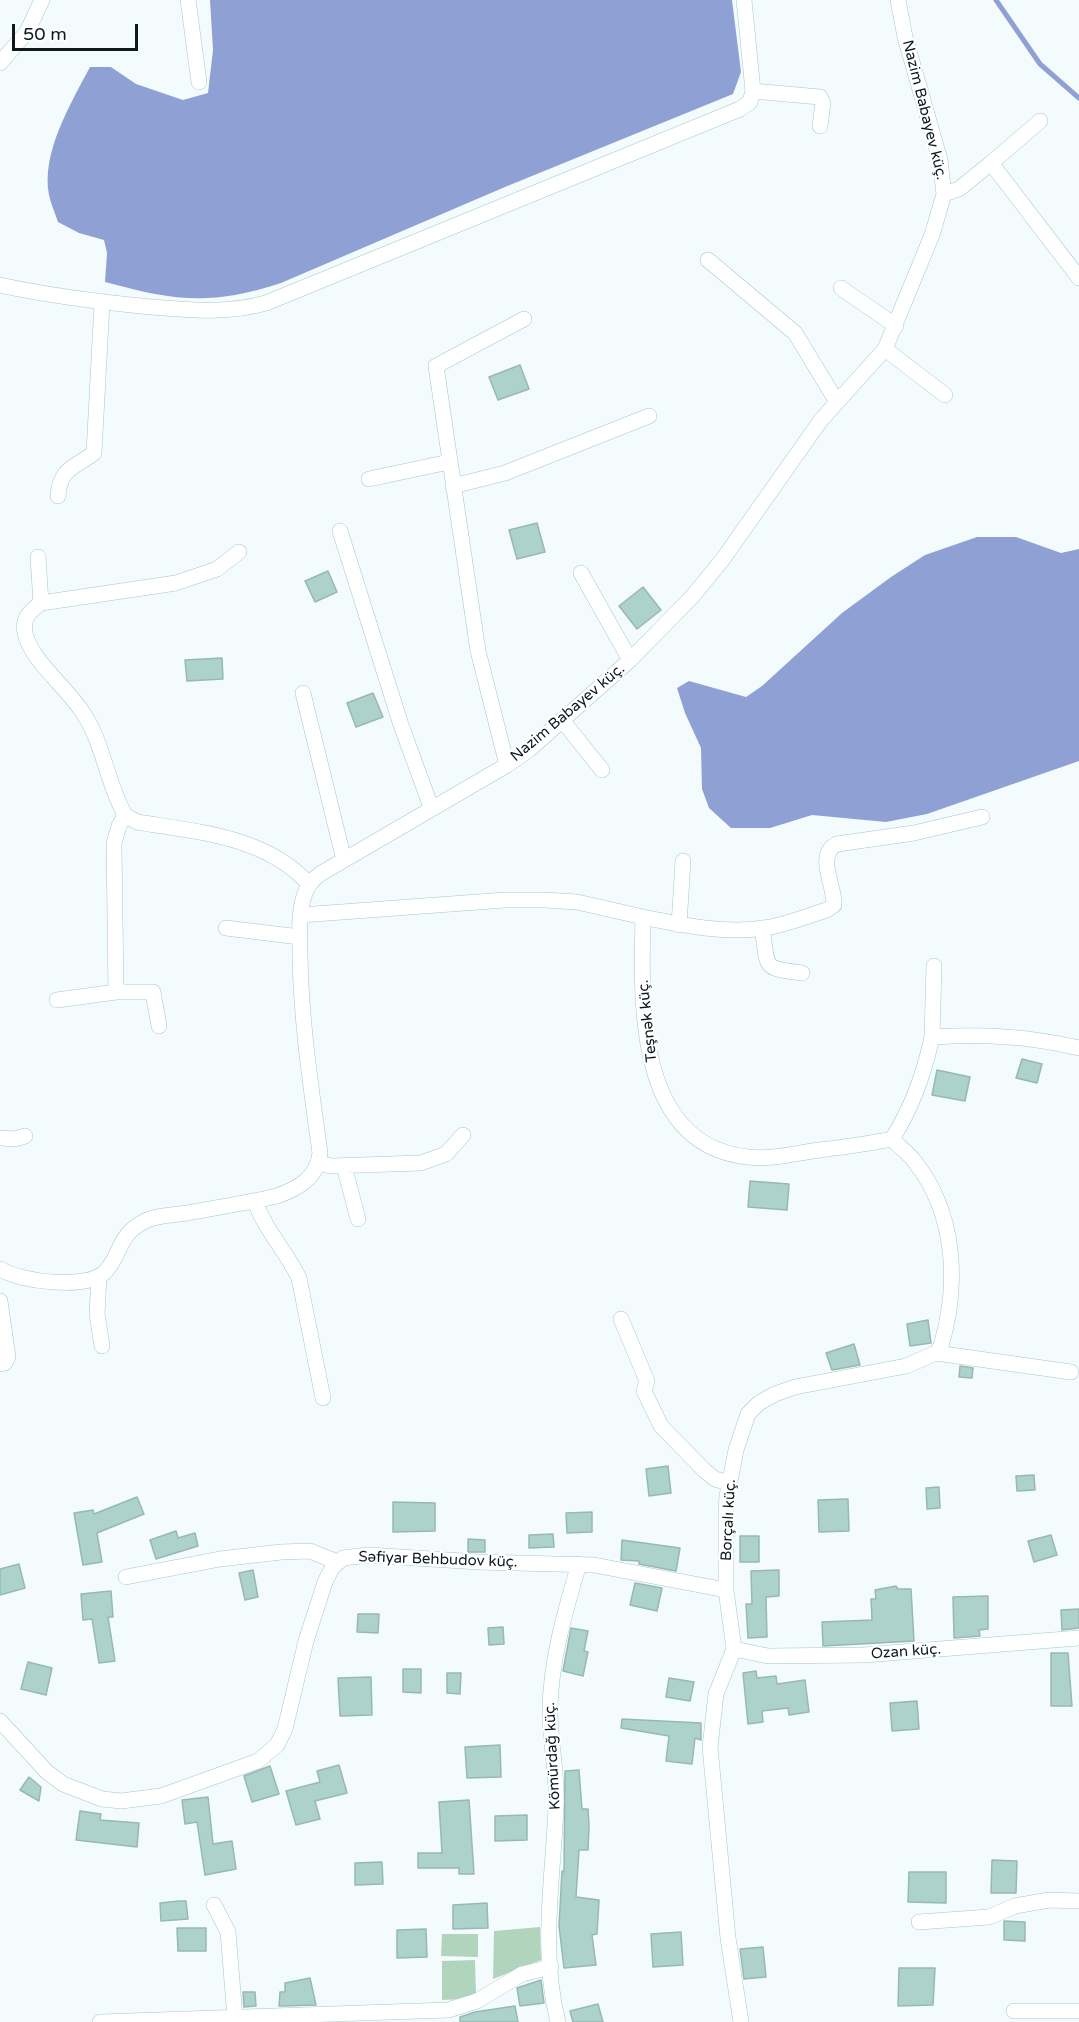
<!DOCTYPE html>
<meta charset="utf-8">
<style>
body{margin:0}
#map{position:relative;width:1079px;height:2022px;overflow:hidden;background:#f4fbfd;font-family:"Varela Round",sans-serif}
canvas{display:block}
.scale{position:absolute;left:12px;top:24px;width:126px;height:27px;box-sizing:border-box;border:3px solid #0c1a1c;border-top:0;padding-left:8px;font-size:18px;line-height:21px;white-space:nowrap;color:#0c1a1c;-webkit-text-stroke:4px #fff;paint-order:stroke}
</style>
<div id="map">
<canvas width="1079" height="2022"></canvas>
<div class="scale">50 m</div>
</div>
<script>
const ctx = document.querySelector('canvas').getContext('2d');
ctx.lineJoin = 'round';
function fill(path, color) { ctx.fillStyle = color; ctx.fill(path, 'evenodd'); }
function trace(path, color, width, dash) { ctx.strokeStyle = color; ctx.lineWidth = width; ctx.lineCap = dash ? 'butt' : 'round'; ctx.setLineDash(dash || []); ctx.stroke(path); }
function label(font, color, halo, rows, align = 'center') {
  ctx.font = font + ' "Varela Round",sans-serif'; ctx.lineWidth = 4.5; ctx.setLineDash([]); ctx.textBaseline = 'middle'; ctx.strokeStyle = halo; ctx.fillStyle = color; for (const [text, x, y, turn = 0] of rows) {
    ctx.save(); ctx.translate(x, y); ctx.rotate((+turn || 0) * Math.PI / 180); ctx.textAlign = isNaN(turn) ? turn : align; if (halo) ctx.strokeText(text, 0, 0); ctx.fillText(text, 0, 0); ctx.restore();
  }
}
fill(new Path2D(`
 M 540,1927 L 541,1960 L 493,1979 L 494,1931 Z
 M 442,1934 L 478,1934 L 478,1957 L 441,1956 Z
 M 475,1960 L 476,1993 L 465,1999 L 442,2000 L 442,1961 Z`), '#b1d4bd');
fill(new Path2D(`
 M 210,0 L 732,0 L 741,72 L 733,94 L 505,187 L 281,283 C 210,306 175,301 105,282 L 107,253 L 104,240 L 79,233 L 58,222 C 55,213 51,204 49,195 C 41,153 71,103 90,67 L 111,67 L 136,84 L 183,100 L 208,93 L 213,50 Z
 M 977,537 L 1016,537 L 1061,553 L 1079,549 L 1079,761 L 927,814 L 886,822 L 812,815 L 770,828 L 731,828 L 709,808 L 702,789 L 701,748 L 685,713 L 677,688 L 689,681 L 746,697 L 762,686 L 842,613 L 891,577 L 925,555 Z`), '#8fa1d4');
trace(new Path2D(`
 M 996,0 L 1040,64 L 1079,98`), '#8fa1d4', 5);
const building = new Path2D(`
 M 520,365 L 529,389 L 498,400 L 489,377 Z
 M 537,523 L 545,552 L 517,559 L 509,530 Z
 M 328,571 L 337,592 L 315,602 L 305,581 Z
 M 643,587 L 661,610 L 637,629 L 619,606 Z
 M 222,658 L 223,679 L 187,681 L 185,660 Z
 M 373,693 L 383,717 L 356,727 L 347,703 Z
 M 1022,1059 L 1042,1064 L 1037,1083 L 1016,1078 Z
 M 937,1070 L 970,1077 L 965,1101 L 932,1095 Z
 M 750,1181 L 789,1184 L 787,1210 L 748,1207 Z
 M 928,1320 L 931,1343 L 910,1346 L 907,1324 Z
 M 854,1344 L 860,1365 L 832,1370 L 826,1353 Z
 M 960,1366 L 973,1368 L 972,1378 L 959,1377 Z
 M 668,1466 L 671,1493 L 649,1496 L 646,1469 Z
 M 1034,1475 L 1035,1490 L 1017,1491 L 1016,1476 Z
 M 939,1487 L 940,1508 L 927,1509 L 926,1488 Z
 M 137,1497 L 144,1514 L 97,1533 L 102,1562 L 83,1565 L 74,1513 L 93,1510 L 94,1514 Z
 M 848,1499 L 849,1531 L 819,1532 L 818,1500 Z
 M 393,1502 L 435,1503 L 435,1531 L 393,1532 Z
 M 592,1512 L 592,1532 L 567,1533 L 566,1513 Z
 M 176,1531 L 178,1538 L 195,1533 L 198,1546 L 156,1559 L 150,1540 Z
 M 553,1534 L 554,1547 L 529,1548 L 529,1535 Z
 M 1051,1535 L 1057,1555 L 1034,1562 L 1028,1541 Z
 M 740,1536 L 759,1536 L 759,1562 L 740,1562 Z
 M 468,1539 L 485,1540 L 485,1552 L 468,1552 Z
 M 622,1540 L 680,1548 L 676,1571 L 639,1564 L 639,1561 L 621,1560 Z
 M 19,1564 L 25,1588 L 0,1595 L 0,1569 Z
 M 253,1570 L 258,1597 L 245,1600 L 239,1573 Z
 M 779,1570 L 779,1596 L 766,1597 L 767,1637 L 748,1638 L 746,1604 L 752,1604 L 751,1571 Z
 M 635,1583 L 662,1588 L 657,1611 L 630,1605 Z
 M 896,1586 L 898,1589 L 911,1589 L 914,1641 L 823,1646 L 822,1622 L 872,1620 L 871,1599 L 876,1599 L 875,1590 Z
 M 111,1591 L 113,1617 L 108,1617 L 115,1661 L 99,1663 L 92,1619 L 83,1620 L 81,1594 Z
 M 988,1596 L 988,1629 L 979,1630 L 980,1636 L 954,1638 L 953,1597 Z
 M 1079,1609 L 1079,1628 L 1062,1630 L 1061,1610 Z
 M 358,1614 L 379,1614 L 378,1633 L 357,1632 Z
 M 503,1627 L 504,1644 L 489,1645 L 488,1628 Z
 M 571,1628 L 588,1631 L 584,1651 L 588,1652 L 583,1676 L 563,1671 Z
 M 1051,1653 L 1068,1653 L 1072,1706 L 1051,1706 Z
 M 28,1662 L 52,1668 L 46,1695 L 21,1689 Z
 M 403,1669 L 421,1669 L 421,1693 L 403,1692 Z
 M 756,1671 L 757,1678 L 776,1676 L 777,1684 L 805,1680 L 809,1712 L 789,1715 L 788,1708 L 762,1711 L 763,1722 L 748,1724 L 743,1673 Z
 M 447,1673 L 461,1673 L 460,1694 L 447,1693 Z
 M 371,1677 L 372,1715 L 340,1716 L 338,1678 Z
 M 669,1678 L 694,1682 L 690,1701 L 666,1697 Z
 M 917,1701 L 919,1729 L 892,1731 L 890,1703 Z
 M 622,1719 L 701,1723 L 701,1740 L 695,1738 L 692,1764 L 666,1761 L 669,1736 L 621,1728 Z
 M 500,1745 L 501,1777 L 467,1778 L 465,1747 Z
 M 339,1765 L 347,1793 L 315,1801 L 320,1819 L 296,1825 L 286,1791 L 320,1782 L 317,1771 Z
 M 270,1766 L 279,1794 L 252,1802 L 244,1776 Z
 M 579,1770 L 582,1809 L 588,1809 L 589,1825 L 588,1850 L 579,1850 L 576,1897 L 599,1900 L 597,1934 L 592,1935 L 596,1965 L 564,1968 L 559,1926 L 562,1871 L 564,1872 L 565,1771 Z
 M 29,1777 L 41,1787 L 39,1801 L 20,1790 Z
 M 208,1797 L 213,1844 L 232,1841 L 236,1869 L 205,1875 L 197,1822 L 185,1824 L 182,1800 Z
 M 469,1800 L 474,1874 L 459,1874 L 459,1868 L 418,1868 L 418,1853 L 442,1853 L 439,1802 Z
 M 80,1811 L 101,1814 L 100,1820 L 139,1823 L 137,1847 L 76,1840 Z
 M 527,1815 L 527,1840 L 495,1841 L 495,1816 Z
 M 992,1860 L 1017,1861 L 1016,1893 L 991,1893 Z
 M 382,1862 L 383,1884 L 355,1885 L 355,1863 Z
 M 909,1872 L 946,1872 L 946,1903 L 908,1902 Z
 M 179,1901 L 186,1901 L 188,1919 L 161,1921 L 160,1903 Z
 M 487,1903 L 488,1928 L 453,1929 L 453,1905 Z
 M 1004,1921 L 1025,1922 L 1025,1941 L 1004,1940 Z
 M 177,1928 L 206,1928 L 206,1951 L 178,1951 Z
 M 426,1929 L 427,1957 L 397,1958 L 397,1930 Z
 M 681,1932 L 683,1965 L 653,1967 L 651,1934 Z
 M 763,1947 L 766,1977 L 744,1979 L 740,1949 Z
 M 899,1968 L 935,1968 L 933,2005 L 898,2006 Z
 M 310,1978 L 316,2005 L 279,2006 L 280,1992 L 285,1992 L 285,1983 Z
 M 541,1980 L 544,2003 L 520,2006 L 517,1988 Z
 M 243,1992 L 255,1992 L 256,2006 L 244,2007 Z
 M 598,2004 L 603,2022 L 573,2022 L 570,2011 Z
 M 515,2006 L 518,2022 L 460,2022 L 460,2017 L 475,2012 Z`);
fill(building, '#add1cb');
trace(building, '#96b9b3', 1.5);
const street = new Path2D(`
 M 188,0 L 199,82
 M 0,63 L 27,32 L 42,0
 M 753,91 L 820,97 L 823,103 L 820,126
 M 991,163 L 1040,121
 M 944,194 L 959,189 L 991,163 L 1079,278
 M 708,260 L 795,333 L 837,402
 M 0,285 C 50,296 100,302 151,307 C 191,310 227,314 266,303 L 740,109 L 750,102 L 753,91 L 744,0
 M 841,288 L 896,326
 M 885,349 L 945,395
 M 369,479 L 449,462
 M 453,486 L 505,473 L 649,416
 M 58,496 C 60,468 74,468 94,453 L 102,303
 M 340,531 L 401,725 L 431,807
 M 239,552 L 217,569 L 176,583 L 41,603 C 30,611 22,618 25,633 C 30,659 66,687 81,710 C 104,742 106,782 125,815 L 137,822 C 197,832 266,836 309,884
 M 38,557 L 41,603
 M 581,573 L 630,660
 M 303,693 L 344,860
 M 562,720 L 602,770
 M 507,765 L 478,651 L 436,366 L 524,319
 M 301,915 L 505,900 L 545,900 L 577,902 L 643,917 C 641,1002 635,1145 748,1157 C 773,1160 795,1153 820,1150 C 844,1147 868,1144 892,1139 C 912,1108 924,1074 932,1037 C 985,1034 1027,1036 1079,1048
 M 643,917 C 682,925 724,934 764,928 C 785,925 807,916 827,910 L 834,905 C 835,885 815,855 837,844 L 914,833 L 982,817
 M 679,925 L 683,861
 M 226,928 L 300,937
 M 762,928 C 769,968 760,968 802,973
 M 116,992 L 114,843 L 119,826 L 125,815
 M 57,1000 L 116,992 L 153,992 L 159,1026
 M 932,1037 L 934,966
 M 0,1138 L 15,1139 L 25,1136
 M 319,1163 L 331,1166 L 421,1163 L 446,1154 L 463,1135
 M 344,1166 L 358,1219
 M 255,1201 C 265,1230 286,1251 299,1278 L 323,1398
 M 0,1269 C 21,1282 87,1290 105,1272 C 123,1253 116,1235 147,1220 C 159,1215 175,1215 187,1213 C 217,1207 248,1203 277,1196 C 299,1188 317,1178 320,1153 C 311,1087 301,1022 300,955 C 300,937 298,914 304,896 C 307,886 312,880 320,874 L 507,765 L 530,749 L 630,660 L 692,597 L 723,559 L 821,420 L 885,349 L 932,235 L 944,194 L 940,160 L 905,37 L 898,0
 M 99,1277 L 97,1314 L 102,1346
 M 0,1301 L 8,1357 L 5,1363 L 0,1364
 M 621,1319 L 647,1381 L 644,1391 L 661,1426 L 705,1471 L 715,1479 L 729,1483
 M 936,1353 L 1071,1372
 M 126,1577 L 220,1559 L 281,1552 L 310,1551 L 337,1562
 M 734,1649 L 768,1656 L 864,1655 L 1079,1638
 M 0,1721 L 47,1772 L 63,1784 L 102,1799 L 121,1801 L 161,1796 L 258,1761 L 277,1745 L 285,1729 L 306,1641 L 325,1582 L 332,1568 L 343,1558 L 368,1555 L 479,1562 L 594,1565 L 726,1590
 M 214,1905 L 228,1932 L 235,2018
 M 919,1922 L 989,1917 L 1015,1906 L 1049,1900 L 1079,1901
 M 1014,2011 L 1079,2011
 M 100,2022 L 448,2010 L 477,2001 L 522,1974 L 551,1967
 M 558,2022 C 540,1952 553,1878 556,1808 C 558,1776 550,1744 550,1712 C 550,1663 565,1611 579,1564
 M 741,2022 L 728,1938 L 710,1747 L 716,1694 L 734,1649 L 726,1590 L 726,1511 L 727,1496 L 736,1450 L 748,1414 L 759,1403 L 775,1394 L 795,1387 L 906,1366 L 936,1353 L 941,1346 C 959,1285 956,1214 915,1162 C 909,1153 899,1147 892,1139`);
trace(street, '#a4c7ce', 16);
trace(street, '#fff', 15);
label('15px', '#0c1a1c', '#fff', [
 ["Nazim Babayev küç.",924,110,76],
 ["Nazim Babayev küç.",568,713,-40],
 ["Teşnək küç.",648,1021,-96],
 ["Borçalı küç.",729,1520,-87],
 ["Səfiyar Behbudov küç.",438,1560,2],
 ["Ozan küç.",906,1652,-4],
 ["Kömürdağ küç.",553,1756,-93]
]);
</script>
